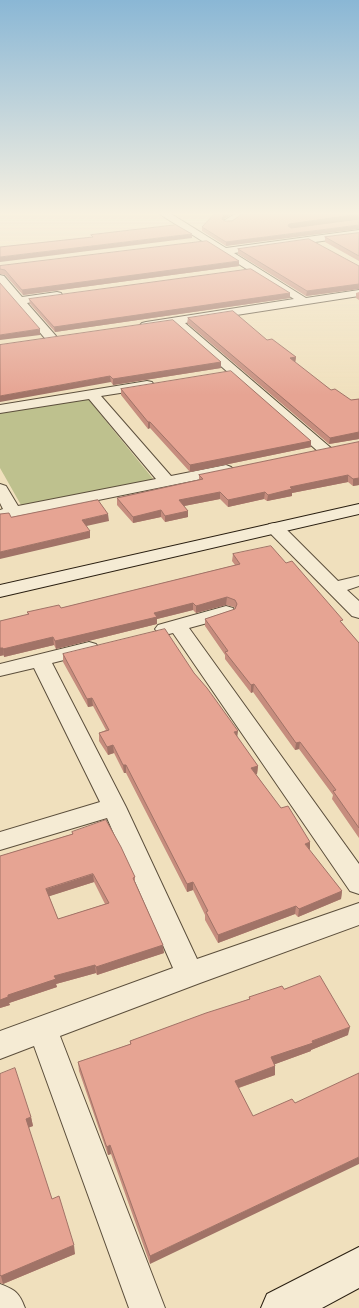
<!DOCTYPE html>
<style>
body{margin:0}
canvas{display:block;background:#f0e0bd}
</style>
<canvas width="359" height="1308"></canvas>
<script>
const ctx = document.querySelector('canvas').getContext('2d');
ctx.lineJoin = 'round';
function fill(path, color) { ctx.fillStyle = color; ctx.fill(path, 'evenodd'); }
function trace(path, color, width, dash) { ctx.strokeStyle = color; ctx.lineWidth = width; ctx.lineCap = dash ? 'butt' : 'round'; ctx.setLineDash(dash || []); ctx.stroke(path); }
fill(new Path2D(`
 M 88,399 L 154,480 L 21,505 L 0,468 L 0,413 Z`), '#bec18e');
const street = new Path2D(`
 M 160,212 L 168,212 L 226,248 L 359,230 L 359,236 L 234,253 L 306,298 L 359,290 L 359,296 L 185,323 L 331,448 L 333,451 L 331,454 L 326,455 L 321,454 L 173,324 L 146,328 L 142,327 L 140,325 L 142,323 L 146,322 L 294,299 L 161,215 Z
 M 238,212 L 248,212 L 231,224 L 225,224 L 223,222 L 225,220 Z
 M 0,275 L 4,276 L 22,297 L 57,292 L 61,293 L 62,295 L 61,297 L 27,303 L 56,336 L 58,339 L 56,342 L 48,342 L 0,285 Z
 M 147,381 L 152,382 L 154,385 L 152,388 L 101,396 L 171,476 L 226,465 L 231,467 L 234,470 L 231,473 L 0,520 L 0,510 L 3,509 L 0,503 L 0,484 L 6,486 L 18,506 L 156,479 L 89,399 L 0,413 L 0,405 Z
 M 275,523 L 281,524 L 338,581 L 359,576 L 359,586 L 347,590 L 359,601 L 359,618 L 352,616 L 269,532 L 267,528 L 269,524 Z
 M 226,606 L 233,608 L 235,612 L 233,616 L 189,628 L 359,864 L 359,894 L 350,891 L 173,633 L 165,635 L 158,633 L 155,629 L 158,625 Z
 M 89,642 L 96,644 L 99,648 L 96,652 L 52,663 L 126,807 L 197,959 L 359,903 L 359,925 L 200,983 L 60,1036 L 165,1308 L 129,1308 L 34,1046 L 0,1059 L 0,1031 L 173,968 L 107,818 L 0,850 L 0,832 L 100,802 L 34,668 L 0,676 L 0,664 Z
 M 0,1284 C 15,1290 19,1292 25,1308 L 0,1308 Z`);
const secondary = new Path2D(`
 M 359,504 L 359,514 L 0,597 L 0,585 Z
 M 359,1247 L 359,1288 L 322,1308 L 261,1308 L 267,1294 Z`);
trace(street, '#5c4f3c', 2);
trace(secondary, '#2a1f11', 2);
fill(street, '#f5ebd4');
fill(secondary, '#f5ebd4');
fill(new Path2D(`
 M 217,212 L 235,212 L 224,219 L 224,220 L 225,221 L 359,212 L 359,219 L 305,226 L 226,246 L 202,231 L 202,227 Z
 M 359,233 L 359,261 L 325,242 L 325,237 Z
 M 238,249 L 359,266 L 359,289 L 306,296 L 238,254 Z
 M 0,266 L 239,266 L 23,295 L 5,275 L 0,274 Z
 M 359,292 L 359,300 L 356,298 L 356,293 Z
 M 290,293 L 290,298 L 55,332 L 30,304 L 29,299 Z
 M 188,318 L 267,340 L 296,357 L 295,363 L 331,390 L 351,400 L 359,399 L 359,439 L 329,444 L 187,323 Z
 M 0,345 L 221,362 L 221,368 L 113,385 L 111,382 Z
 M 121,389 L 311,441 L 311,447 L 190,472 L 150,428 L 148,429 L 121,395 Z
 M 359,442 L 359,485 L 353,486 L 348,482 L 292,493 L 292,496 L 267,501 L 264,499 L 228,507 L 220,499 L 184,506 L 188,511 L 188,517 L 165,522 L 161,517 L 133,523 L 117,505 L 117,498 L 199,480 L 199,475 Z
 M 233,554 L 286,563 L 343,624 L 359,643 L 359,838 L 332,799 L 333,795 L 299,749 L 295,750 L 253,692 L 251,693 L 225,659 L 225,655 L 205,626 L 205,619 L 235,609 L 234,607 L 226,605 L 196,613 L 193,610 L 157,619 L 157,624 L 56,649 L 54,645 L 4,657 L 4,655 L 0,656 L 0,621 L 28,615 L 27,612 L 61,608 L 235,565 L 232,561 Z
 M 63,654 L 237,737 L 258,766 L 257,774 L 256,774 L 309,850 L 342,891 L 341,899 L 298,917 L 295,914 L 218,943 L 205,920 L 205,915 L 193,890 L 187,892 L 126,773 L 124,773 L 114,753 L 108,755 L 99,741 L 99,733 L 106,730 L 93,706 L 88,707 L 63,662 Z
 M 72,832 L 135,877 L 135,882 L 164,953 L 97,975 L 96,973 L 56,984 L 57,987 L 9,1003 L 10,1005 L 0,1008 L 0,856 L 72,834 ZM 94,882 L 105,904 L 58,919 L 49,896 Z
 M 284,989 L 348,1035 L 311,1050 L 311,1051 L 275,1064 L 275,1075 L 239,1088 L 150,1264 L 111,1154 L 108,1155 L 79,1071 L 78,1062 L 130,1044 L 130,1041 L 249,999 L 249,997 Z
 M 0,1074 L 31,1117 L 33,1126 L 28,1128 L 52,1199 L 75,1254 L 3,1284 L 0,1283 Z`), '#c68d7e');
fill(new Path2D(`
 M 228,212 L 235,212 L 224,219 L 222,223 L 222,219 L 224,214 Z
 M 359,214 L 359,219 L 289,229 L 288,226 L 289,224 Z
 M 359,225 L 359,229 L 226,246 L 226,242 Z
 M 192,234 L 192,238 L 0,262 L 0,257 Z
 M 239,261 L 239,266 L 23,295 L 22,290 Z
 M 359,284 L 359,289 L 306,296 L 307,291 Z
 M 290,293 L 290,298 L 55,332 L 54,327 Z
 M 40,329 L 40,335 L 0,340 L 0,335 Z
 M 296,357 L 295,363 L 290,358 Z
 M 221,362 L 221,368 L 113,385 L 113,379 Z
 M 110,376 L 111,382 L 0,402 L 0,396 Z
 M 148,422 L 150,422 L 150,428 L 148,429 Z
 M 359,432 L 359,439 L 329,444 L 330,438 Z
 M 311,441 L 311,447 L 190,472 L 190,465 Z
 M 348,475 L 348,482 L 292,493 L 292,496 L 267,501 L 268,495 L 290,487 Z
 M 359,478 L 359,485 L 353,486 L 353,479 Z
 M 220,492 L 220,499 L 179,507 L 179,500 Z
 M 265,492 L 264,499 L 228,507 L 228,500 Z
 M 161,510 L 161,517 L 133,523 L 133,517 Z
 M 188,511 L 188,517 L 165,522 L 165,516 Z
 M 108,514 L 109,521 L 82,527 L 82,520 Z
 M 90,531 L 90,538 L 0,559 L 0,552 Z
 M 227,597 L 226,605 L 196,613 L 196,606 Z
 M 193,603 L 193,610 L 157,619 L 157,624 L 56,649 L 55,641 L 154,613 Z
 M 53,637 L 54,645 L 4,657 L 3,649 Z
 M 0,648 L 3,648 L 4,655 L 0,656 Z
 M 254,684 L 253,692 L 251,693 L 251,685 Z
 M 92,698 L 93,706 L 88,707 L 87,699 Z
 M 238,731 L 237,739 L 234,732 Z
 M 300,742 L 299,749 L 295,750 L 296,743 Z
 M 113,745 L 114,753 L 108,755 L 107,747 Z
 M 123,765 L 126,765 L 126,773 L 124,773 Z
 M 258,766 L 257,774 L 251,776 L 251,768 Z
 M 310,842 L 310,850 L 305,844 Z
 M 93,874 L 94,882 L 47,897 L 46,889 Z
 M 193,882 L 193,890 L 187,892 L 187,884 Z
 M 342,891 L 341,899 L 298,917 L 299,909 Z
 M 296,906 L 295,914 L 218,943 L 218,935 Z
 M 163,945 L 164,953 L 97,975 L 96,967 Z
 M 95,965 L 96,973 L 56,984 L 57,987 L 9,1003 L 10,1005 L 0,1008 L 0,1000 L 8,995 L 54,976 Z
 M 350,1027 L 348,1035 L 311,1050 L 311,1051 L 270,1066 L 271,1057 Z
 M 275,1066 L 275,1075 L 235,1089 L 235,1081 Z
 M 31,1117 L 33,1126 L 27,1128 L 26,1119 Z
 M 110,1145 L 111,1154 L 108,1155 L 107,1147 Z
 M 359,1157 L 359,1164 L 150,1264 L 150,1256 Z
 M 74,1245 L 75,1254 L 3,1284 L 1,1276 Z`), '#a17367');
const building = new Path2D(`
 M 217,212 L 228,212 L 224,214 L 222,219 L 225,221 L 232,221 L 245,212 L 359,212 L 359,214 L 289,224 L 288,226 L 291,228 L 359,219 L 359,225 L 226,242 L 202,227 L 214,214 Z
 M 176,225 L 192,234 L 0,257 L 0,247 L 93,237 L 91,235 Z
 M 359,233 L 359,256 L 325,237 Z
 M 309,239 L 359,266 L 359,284 L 307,291 L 238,249 Z
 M 207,241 L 239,261 L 22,290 L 5,270 L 0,269 L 0,266 Z
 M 251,269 L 290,293 L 54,327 L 29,299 Z
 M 0,283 L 40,329 L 0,335 Z
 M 233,311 L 267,340 L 272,339 L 296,357 L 290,358 L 331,390 L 335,389 L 351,400 L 359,399 L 359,432 L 330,438 L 188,318 Z
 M 173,320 L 221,362 L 113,379 L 110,376 L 0,396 L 0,345 Z
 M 231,371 L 311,441 L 190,465 L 150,422 L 148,422 L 121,389 Z
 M 359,442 L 359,478 L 353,479 L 348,475 L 290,487 L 292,489 L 268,495 L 265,492 L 228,500 L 220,492 L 179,500 L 188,511 L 165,516 L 161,510 L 133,517 L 117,498 L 203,479 L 199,475 Z
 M 98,500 L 108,514 L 82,520 L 90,531 L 0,552 L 0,514 L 9,513 L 11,517 Z
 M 271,546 L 286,563 L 292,561 L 343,620 L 340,621 L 359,643 L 359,828 L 333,791 L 336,790 L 300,742 L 296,743 L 254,684 L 251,685 L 225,652 L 228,651 L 205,619 L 235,609 L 237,604 L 235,600 L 227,597 L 196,606 L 193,603 L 154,613 L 157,617 L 55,641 L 53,637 L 3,649 L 3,648 L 0,648 L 0,621 L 29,614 L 27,612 L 59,605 L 61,608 L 240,564 L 233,554 Z
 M 165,629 L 194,673 L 207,688 L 238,731 L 234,732 L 258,766 L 251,768 L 281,808 L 288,806 L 310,842 L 305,844 L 342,891 L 299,909 L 296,906 L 218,935 L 206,912 L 208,911 L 193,882 L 187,884 L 126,765 L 123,765 L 113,745 L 107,747 L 99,733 L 109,730 L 92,698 L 87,699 L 63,654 Z
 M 106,820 L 121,847 L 135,877 L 133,878 L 163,945 L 96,967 L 95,965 L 54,976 L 56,979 L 8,995 L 8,997 L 0,1000 L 0,856 L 73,834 L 72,832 ZM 93,874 L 109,903 L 58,919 L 46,889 Z
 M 320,976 L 350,1027 L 312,1041 L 313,1043 L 271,1057 L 275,1066 L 235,1081 L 253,1116 L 292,1099 L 295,1103 L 359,1073 L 359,1157 L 150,1256 L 110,1145 L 107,1147 L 106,1145 L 78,1062 L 131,1044 L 130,1041 L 206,1013 L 250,999 L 249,997 L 282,986 L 284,989 Z
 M 15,1068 L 31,1117 L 26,1119 L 52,1199 L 59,1196 L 74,1245 L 1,1276 L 0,1275 L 0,1074 Z`);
fill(building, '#e6a493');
trace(building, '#a17367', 1);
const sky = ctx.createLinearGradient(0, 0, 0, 395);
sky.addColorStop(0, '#8ab7d5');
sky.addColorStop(0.54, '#f8f1e1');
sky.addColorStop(1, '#f8f1e100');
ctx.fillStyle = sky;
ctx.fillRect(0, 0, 359, 395);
</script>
